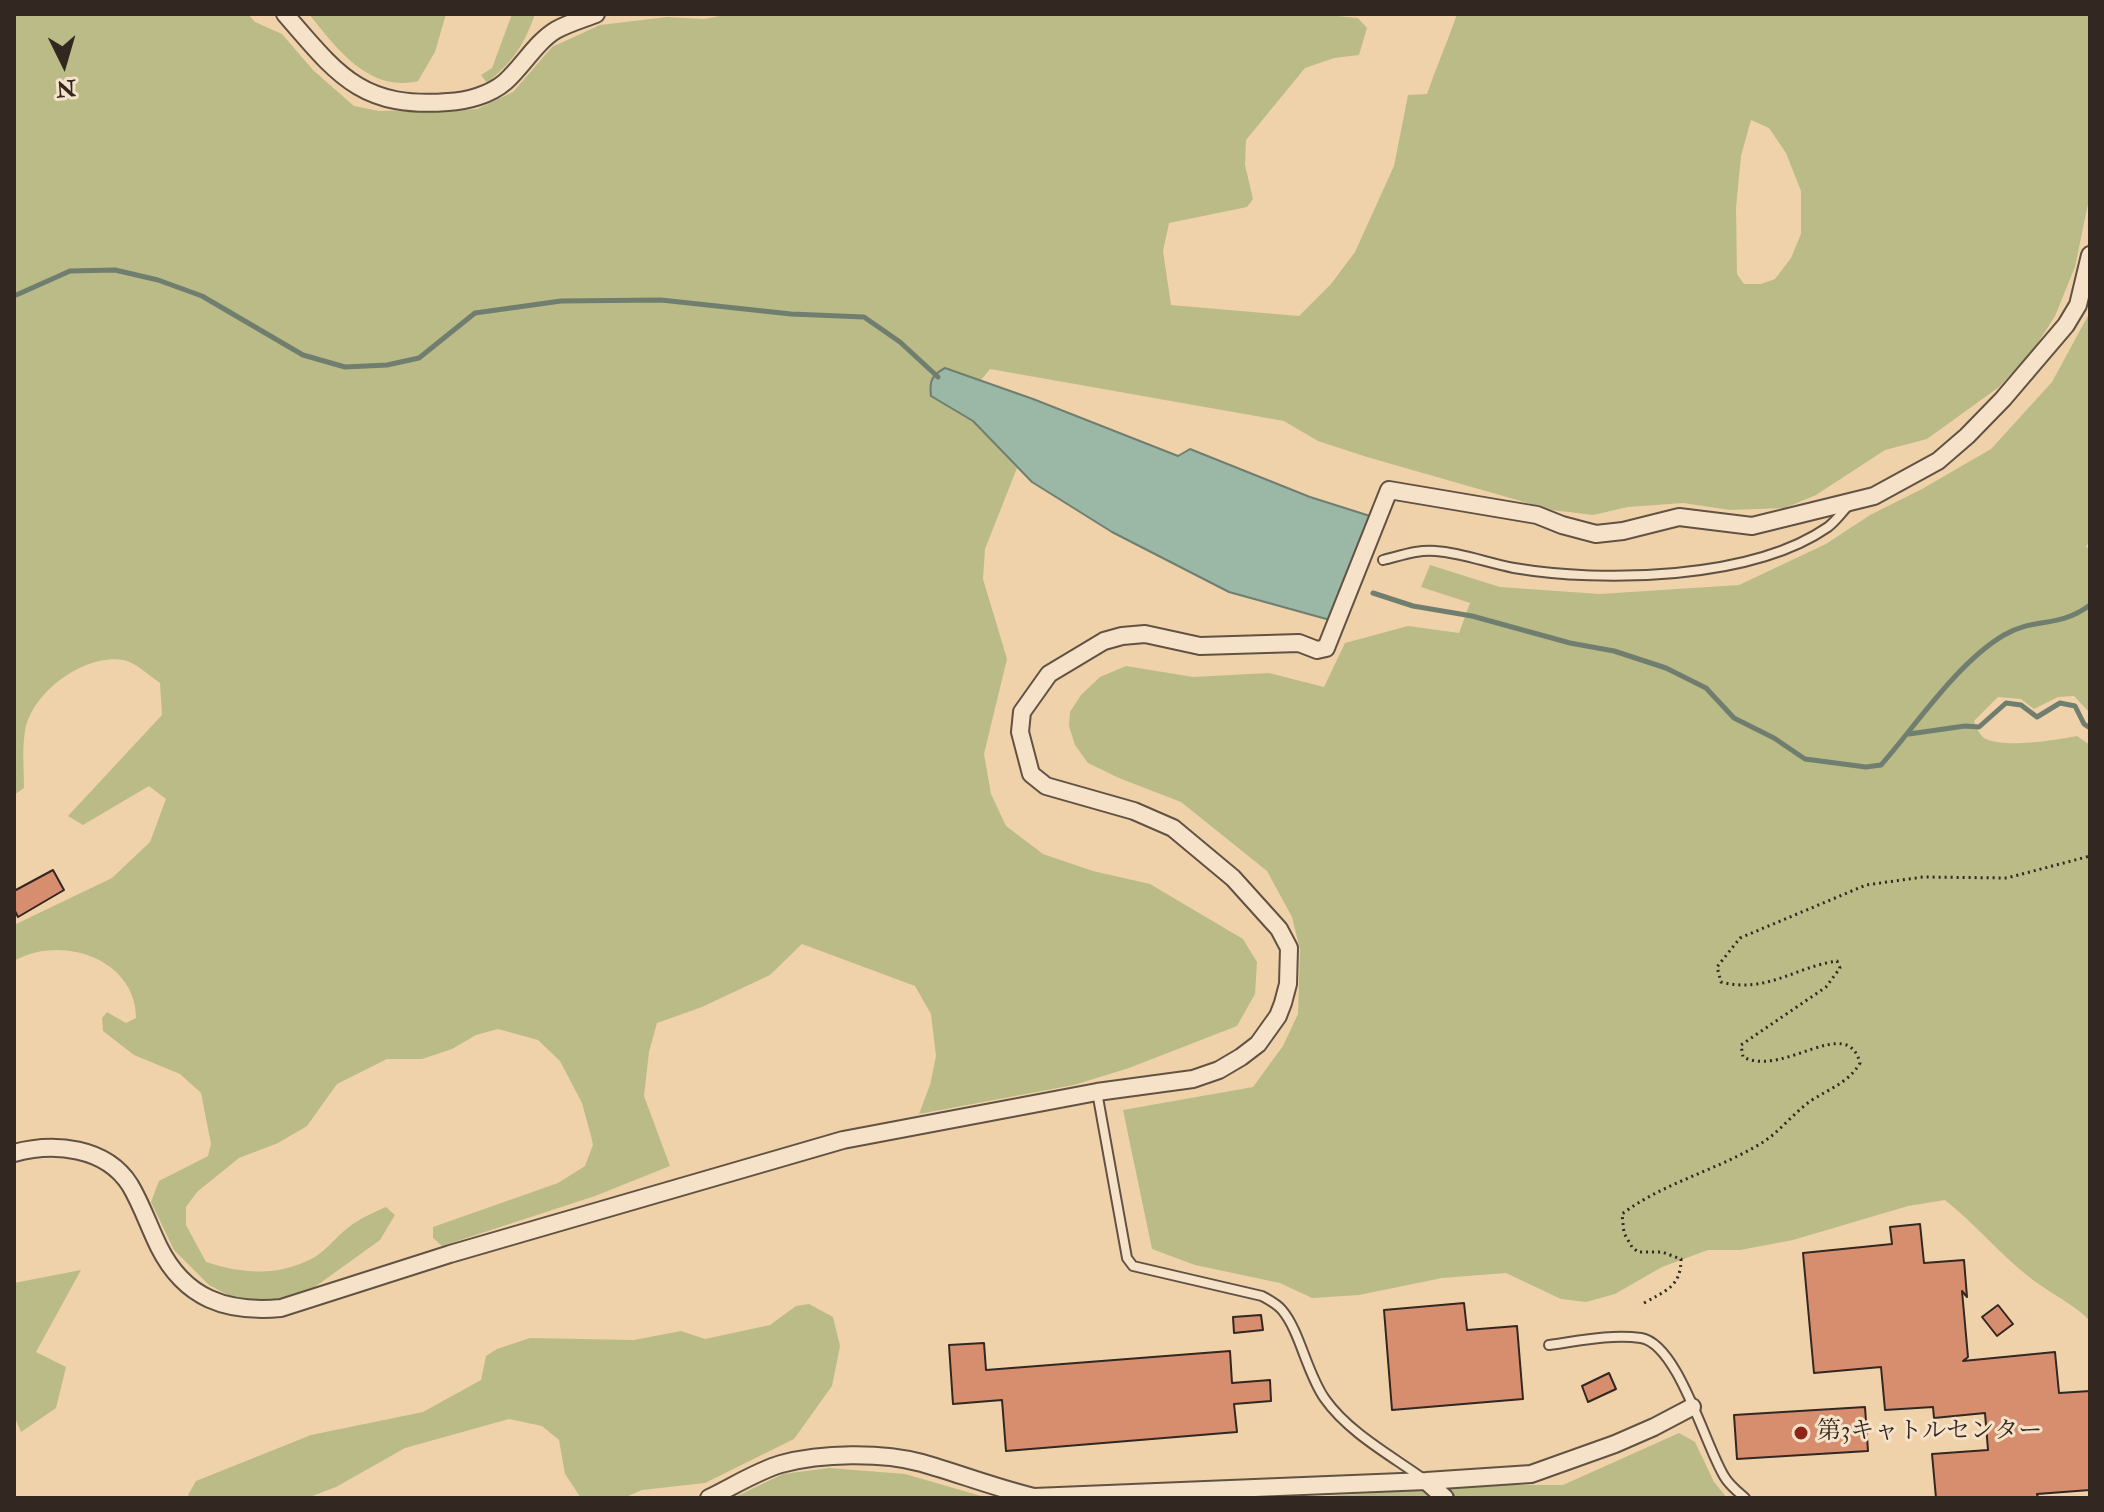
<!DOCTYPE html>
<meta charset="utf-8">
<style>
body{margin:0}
#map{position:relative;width:2104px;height:1512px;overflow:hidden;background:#efd2aa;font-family:"IM FELL Double Pica",serif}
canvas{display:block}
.frame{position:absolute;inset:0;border:16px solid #322721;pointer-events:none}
.north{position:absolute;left:24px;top:24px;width:80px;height:80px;-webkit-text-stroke:6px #f5e2c8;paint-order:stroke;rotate:175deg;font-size:22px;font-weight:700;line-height:32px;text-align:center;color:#322721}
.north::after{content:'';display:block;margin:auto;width:28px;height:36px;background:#322721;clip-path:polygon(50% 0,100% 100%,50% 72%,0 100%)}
</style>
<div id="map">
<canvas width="2104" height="1512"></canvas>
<div class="frame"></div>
<div class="north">N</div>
</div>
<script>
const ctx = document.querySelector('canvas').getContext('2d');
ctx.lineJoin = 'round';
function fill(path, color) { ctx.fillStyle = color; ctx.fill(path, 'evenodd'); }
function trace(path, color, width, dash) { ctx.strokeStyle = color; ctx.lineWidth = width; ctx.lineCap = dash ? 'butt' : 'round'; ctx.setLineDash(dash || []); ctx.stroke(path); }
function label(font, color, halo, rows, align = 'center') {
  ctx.font = font + ' "IM FELL Double Pica","Noto Serif JP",serif'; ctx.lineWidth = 6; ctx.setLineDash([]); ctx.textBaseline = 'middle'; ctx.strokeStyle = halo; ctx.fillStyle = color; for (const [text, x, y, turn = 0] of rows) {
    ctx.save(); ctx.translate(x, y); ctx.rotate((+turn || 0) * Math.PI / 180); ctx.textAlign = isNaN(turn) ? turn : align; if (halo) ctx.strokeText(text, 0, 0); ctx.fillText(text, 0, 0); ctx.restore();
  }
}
fill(new Path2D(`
 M 14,14 L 248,14 L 255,22 L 282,34 L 313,70 L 354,106 L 379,111 L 410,110 L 435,112 L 477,109 L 513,92 L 552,47 L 600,25 L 667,17 L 704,19 L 731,14 L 1337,14 L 1337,16 L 1358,18 L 1367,28 L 1359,55 L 1334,58 L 1305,68 L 1246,140 L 1245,165 L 1253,199 L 1247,207 L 1169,223 L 1163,251 L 1171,305 L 1299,316 L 1331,284 L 1355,252 L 1394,166 L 1408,95 L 1427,94 C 1436,67 1448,41 1457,14 L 2090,14 L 2090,194 L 2075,267 L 2055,316 L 2034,349 L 1999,387 L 1927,439 L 1885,450 L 1816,495 L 1785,508 L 1730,510 L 1683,503 L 1628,507 L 1593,515 L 1552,510 L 1367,457 L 1318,441 L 1284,421 L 990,369 L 981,380 L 945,368 L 931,396 L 973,421 L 1017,468 L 985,549 L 983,579 L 1007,659 L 984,754 L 991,794 L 1006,826 L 1043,854 L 1093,871 L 1150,884 L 1243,939 L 1257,962 L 1255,994 L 1237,1026 L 1129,1068 L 1074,1085 L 919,1114 L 930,1085 L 936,1056 L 931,1014 L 915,986 L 802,944 L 770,975 L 702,1007 L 657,1023 L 649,1052 L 644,1096 L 670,1166 L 595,1196 L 442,1246 L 433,1238 L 433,1227 L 558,1183 L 585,1166 L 593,1145 L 591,1136 L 582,1103 L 560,1061 L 538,1040 L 498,1029 L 476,1035 L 452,1049 L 422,1059 L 387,1059 L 337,1084 L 307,1126 L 278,1143 L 239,1158 L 197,1192 L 186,1207 L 186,1225 L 206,1262 C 243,1274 279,1277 315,1257 C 329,1248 339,1233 353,1224 C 363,1217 375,1212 386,1207 L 395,1215 L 380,1240 L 305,1294 L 256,1302 L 230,1296 L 209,1285 L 174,1250 L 151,1202 L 159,1181 L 208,1156 L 211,1144 L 201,1093 L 180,1074 L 134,1055 L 103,1031 L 102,1018 L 107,1012 L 126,1023 L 136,1018 C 136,958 60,934 14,961 L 14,925 L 112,878 L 150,842 L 166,799 L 149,786 L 83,825 L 68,816 L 162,715 L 160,683 C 150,676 135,662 123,660 C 84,654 32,692 25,731 C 22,749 24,770 24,788 L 14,795 ZM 1751,120 L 1769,128 L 1786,153 L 1801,191 L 1801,234 L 1791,258 L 1775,279 L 1761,284 L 1744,284 L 1737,274 L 1736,208 L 1741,156 Z
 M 309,14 L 446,14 L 435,52 L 418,81 C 369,93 336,48 309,14 Z
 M 512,14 L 535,14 C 524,46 513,61 487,83 L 481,75 L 492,68 Z
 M 2090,312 L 2090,540 L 2086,547 L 2090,549 L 2090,713 L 2074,696 L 2058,697 L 2034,709 L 2021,699 L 1998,697 L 1974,721 C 1976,727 1979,734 1984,738 C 2003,749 2056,740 2077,736 L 2090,745 L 2090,1321 C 2073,1303 2049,1293 2029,1277 C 1999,1253 1975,1224 1945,1200 L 1908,1206 L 1793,1240 L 1740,1250 L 1708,1250 L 1662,1267 L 1615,1294 L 1586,1302 L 1561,1299 L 1506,1273 L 1442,1278 L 1359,1295 L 1312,1298 L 1280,1283 L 1195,1265 L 1152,1249 L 1123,1110 L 1253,1087 L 1283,1046 L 1298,1014 L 1300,949 L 1292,917 L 1267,871 L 1181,802 L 1119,778 L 1088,763 L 1075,745 L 1069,726 L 1070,712 L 1081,695 L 1100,677 L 1126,666 L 1193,677 L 1269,673 L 1324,687 L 1345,643 L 1408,626 L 1459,633 L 1470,603 L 1421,587 L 1430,565 L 1500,587 L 1600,594 L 1739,585 L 1826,544 L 1870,515 L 1922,489 L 1991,449 L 2052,382 Z
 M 81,1270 L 36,1352 L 66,1367 L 56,1408 L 21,1432 L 14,1416 L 14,1283 Z
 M 809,1304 L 833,1317 L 840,1346 L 832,1386 L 794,1439 L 705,1483 L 642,1490 L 624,1498 L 581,1498 L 565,1474 L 559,1440 L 542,1426 L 509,1419 L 405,1448 L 336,1487 L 307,1498 L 190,1498 L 188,1495 L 196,1481 L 311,1435 L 423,1412 L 481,1380 L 486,1356 L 497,1349 L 530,1338 L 634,1340 L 681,1331 L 705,1339 L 770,1325 L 796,1306 Z
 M 1679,1433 L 1695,1442 L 1714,1482 L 1727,1498 L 1292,1498 L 1506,1485 L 1563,1485 Z
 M 829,1468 L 905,1474 L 988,1498 L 733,1498 L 783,1474 Z`), '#bbbb87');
const water = new Path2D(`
 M 945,368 L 1033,399 L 1178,456 L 1190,449 L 1310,497 L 1370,516 L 1330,620 L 1229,592 L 1112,532 L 1032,482 L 973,421 L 931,396 C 929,381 932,375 945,368 Z`);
fill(water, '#9ab8a5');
trace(water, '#707e70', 2);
trace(new Path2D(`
 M 14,296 L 70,271 L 115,270 L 158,280 L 202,296 L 303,355 L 345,367 L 387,365 L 419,358 L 475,313 L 561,301 L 661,300 L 791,314 L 864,317 L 900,342 L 938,377
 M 1373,593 L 1413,606 L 1472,616 L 1570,643 L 1614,651 L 1666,668 L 1706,688 L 1734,718 L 1774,738 L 1805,759 L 1866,767 L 1881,765 C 1917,724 1958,662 2004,635 C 2034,617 2058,629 2090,605
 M 1909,734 L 1965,726 L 1979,727 L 2006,703 L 2021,705 L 2037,717 L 2060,703 L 2075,706 L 2084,724 L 2090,728`), '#707e70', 5);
const building = new Path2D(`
 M 53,870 L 64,890 L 18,917 L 14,909 L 14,891 Z
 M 1920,1224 L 1924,1263 L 1964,1260 L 1967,1297 L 1962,1291 L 1968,1357 L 1963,1361 L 2055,1352 L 2059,1393 L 2090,1391 L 2090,1490 L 2037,1494 L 2038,1498 L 1936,1498 L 1932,1454 L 1988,1450 L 1985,1413 L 1934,1418 L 1933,1407 L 1885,1410 L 1881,1367 L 1814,1373 L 1803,1253 L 1892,1244 L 1890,1227 Z
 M 1464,1303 L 1467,1330 L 1517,1326 L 1523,1399 L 1392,1410 L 1384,1310 Z
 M 1998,1305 L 2013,1324 L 1997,1336 L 1982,1317 Z
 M 1261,1315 L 1263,1330 L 1234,1333 L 1233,1317 Z
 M 984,1343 L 986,1370 L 1230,1351 L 1232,1383 L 1270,1380 L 1271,1401 L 1234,1404 L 1237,1432 L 1006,1451 L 1002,1400 L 953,1404 L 949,1345 Z
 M 1609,1373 L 1616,1389 L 1588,1402 L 1582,1386 Z
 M 1865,1407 L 1868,1451 L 1737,1459 L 1734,1415 Z`);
fill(building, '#d78e6e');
trace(building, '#322721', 2);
const service = new Path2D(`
 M 1383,560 C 1400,556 1418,549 1436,551 C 1462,553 1488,563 1514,568 C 1602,583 1752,580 1828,527 C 1836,521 1842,512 1849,505
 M 1097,1092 L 1127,1258 L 1133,1266 L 1262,1296 C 1269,1300 1277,1304 1282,1310 C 1300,1331 1307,1374 1325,1399 C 1349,1433 1392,1456 1425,1480
 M 1549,1345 C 1579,1341 1610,1334 1641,1338 C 1678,1344 1705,1445 1724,1476 C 1729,1485 1738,1492 1745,1498`);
const minor = new Path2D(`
 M 285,14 C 337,74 361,109 448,102 C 467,101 490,95 505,82 C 523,66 536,42 556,30 C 569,23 583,19 596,14
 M 14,1153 C 54,1142 106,1147 130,1185 C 142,1205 149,1227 159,1247 C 185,1299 227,1313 281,1308 L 450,1254 L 843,1140 L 1097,1092 L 1193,1079 L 1219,1070 L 1241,1057 L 1258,1044 L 1278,1016 L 1283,1003 L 1288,984 L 1289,948 L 1279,929 L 1233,878 L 1173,828 L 1134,811 L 1046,786 L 1031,774 L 1020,732 L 1022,712 L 1049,674 L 1104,641 L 1122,636 L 1145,634 L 1200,646 L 1299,643 L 1317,650 L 1326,648 L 1389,490 L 1537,515 L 1562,525 L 1596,534 L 1623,531 L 1679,517 L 1752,526 L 1874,496 L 1938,461 L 1967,436 L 2003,399 L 2066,325 L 2078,305 L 2090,255
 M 1426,1481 L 1445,1498
 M 709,1498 C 732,1487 757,1471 781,1464 C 821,1453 882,1452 922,1463 C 960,1474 996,1488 1034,1497 L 1426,1481 L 1531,1474 L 1615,1444 L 1654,1427 L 1692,1407`);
trace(service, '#615243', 12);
trace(minor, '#615243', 20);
trace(new Path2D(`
 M 1644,1303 C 1665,1291 1681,1287 1681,1259 L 1662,1252 L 1638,1252 L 1632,1247 L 1624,1233 L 1622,1214 C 1663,1183 1715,1171 1760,1144 C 1779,1133 1793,1113 1812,1100 C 1831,1088 1849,1082 1860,1063 C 1847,1013 1784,1078 1743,1057 L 1741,1045 L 1826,987 L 1840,968 L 1837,961 C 1795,967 1766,994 1721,982 L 1717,967 L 1740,938 L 1866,885 L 1923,877 L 2007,878 L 2090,856`), '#322721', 3, [2, 4]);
trace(service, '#f5e2c8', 8);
trace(minor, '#f5e2c8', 16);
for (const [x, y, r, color] of [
 [1801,1433,8,"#8f2418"]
]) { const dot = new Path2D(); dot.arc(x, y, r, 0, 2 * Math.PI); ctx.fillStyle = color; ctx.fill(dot); trace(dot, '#f5e2c8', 3); }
label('24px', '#322721', '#f5e2c8', [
 ["第3キャトルセンター",1817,1433]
], 'left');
</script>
